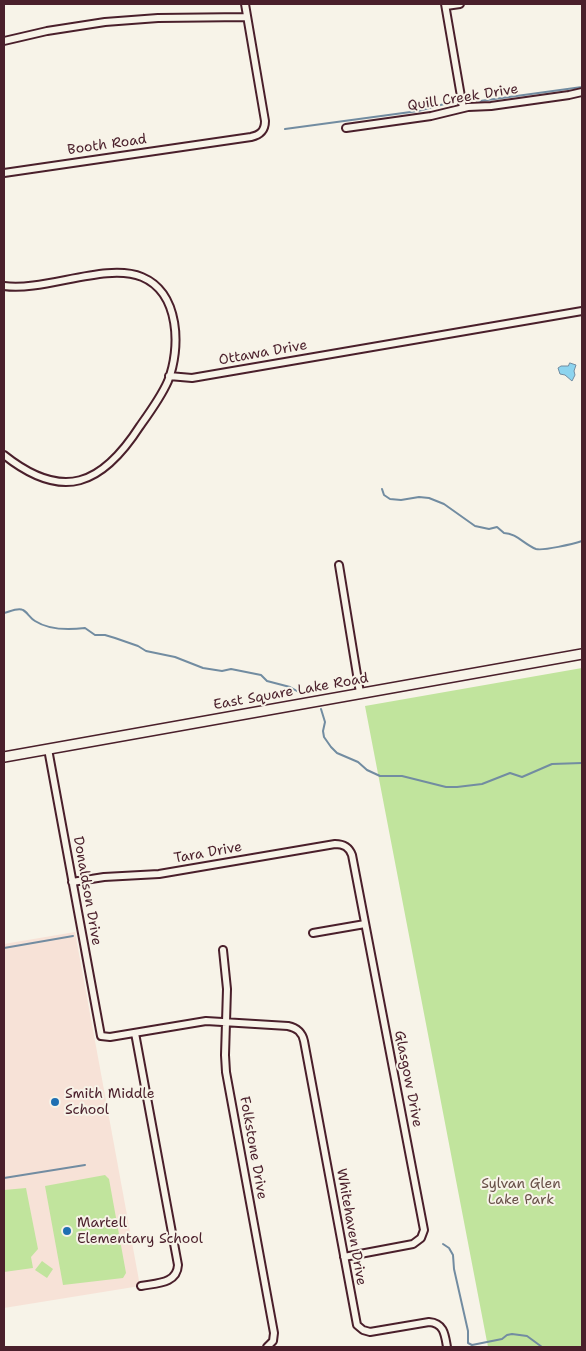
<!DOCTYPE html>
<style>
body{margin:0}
#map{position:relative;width:586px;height:1351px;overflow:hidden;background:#f7f3e8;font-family:"Shantell Sans",sans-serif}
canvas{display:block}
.frame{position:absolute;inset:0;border:5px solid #4a1f2b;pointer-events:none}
</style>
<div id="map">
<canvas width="586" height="1351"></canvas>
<div class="frame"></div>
</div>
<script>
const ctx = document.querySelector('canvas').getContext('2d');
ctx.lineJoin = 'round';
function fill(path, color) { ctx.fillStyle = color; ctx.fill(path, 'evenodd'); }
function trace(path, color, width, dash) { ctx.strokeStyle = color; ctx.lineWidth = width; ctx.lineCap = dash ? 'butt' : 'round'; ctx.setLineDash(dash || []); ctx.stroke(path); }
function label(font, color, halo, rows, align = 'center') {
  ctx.font = font + ' "Shantell Sans",sans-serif'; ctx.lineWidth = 4; ctx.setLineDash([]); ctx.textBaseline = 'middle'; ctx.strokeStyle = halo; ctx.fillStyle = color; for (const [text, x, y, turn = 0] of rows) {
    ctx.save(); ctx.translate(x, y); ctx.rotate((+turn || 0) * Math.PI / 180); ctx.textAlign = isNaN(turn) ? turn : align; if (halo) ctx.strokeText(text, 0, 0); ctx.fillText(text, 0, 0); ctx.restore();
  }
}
fill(new Path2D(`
 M 75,932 L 140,1286 L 4,1308 L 4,944 Z`), '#f7e2d7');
fill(new Path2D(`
 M 582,668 L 582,1347 L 488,1347 L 365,706 Z
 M 105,1175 L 109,1179 L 126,1273 L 123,1278 L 63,1285 L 45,1186 Z
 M 26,1188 L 38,1249 L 31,1257 L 33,1268 L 4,1272 L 4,1190 Z
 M 42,1261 L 53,1269 L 47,1278 L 35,1270 Z`), '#c1e49d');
const water = new Path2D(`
 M 570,363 L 576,365 L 574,371 L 575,375 L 572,381 L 565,375 L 560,374 L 558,368 L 561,366 L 568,366 Z`);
fill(water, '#8dd4ef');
trace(water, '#728ca1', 1);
trace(new Path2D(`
 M 474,99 L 480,101 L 582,87
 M 285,129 L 418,111 L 448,103
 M 382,489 L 384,495 L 390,499 L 401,500 L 419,497 L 429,498 L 444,504 L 475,526 L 489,529 L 497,527 L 504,533 C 516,533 525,545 536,549 C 543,551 573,544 582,541
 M 4,613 C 9,612 18,607 23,610 C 27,612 30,618 35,621 C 49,630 69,630 85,628 L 95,635 L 105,635 L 115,638 L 138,646 L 146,651 L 175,657 L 203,668 L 222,671 L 231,669 L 261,675 L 267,681 L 290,687 L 302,694
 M 321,709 L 325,722 L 323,731 L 324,737 L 331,747 L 337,753 L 358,762 L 367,770 L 380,776 L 402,776 L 446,787 L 457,787 L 482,784 L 510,773 L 522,777 L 552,764 L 582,763
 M 4,948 L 73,936
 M 4,1178 L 85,1165
 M 443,1244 L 449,1248 L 453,1255 L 454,1269 L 468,1331 L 468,1343 L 472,1345 L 502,1339 L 507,1335 L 512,1334 L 527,1336 L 542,1347`), '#728ca1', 2);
const minor = new Path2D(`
 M 445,4 L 463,108
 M 446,6 L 460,4
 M 4,41 L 47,31 L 105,22 L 158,18 L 247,17
 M 346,128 L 431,116 L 468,107 L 491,106 L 569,95 L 582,92
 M 4,173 L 251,137 C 260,135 265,131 265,121 L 245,4
 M 4,286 C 44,292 106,262 142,277 C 180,293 181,348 168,381 C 161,397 150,412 140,426 C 102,485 63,502 4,455
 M 169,376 L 192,378 L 582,311
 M 339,565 L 360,693
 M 48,749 L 101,1036 L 110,1037 L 206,1021 L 288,1026 C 297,1028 302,1032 304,1041 L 357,1325 L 363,1330 L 370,1332 L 429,1322 C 444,1323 445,1335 447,1347
 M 72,882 L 104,877 L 159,874 L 335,844 C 344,844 349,847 352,855 L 424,1230 L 421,1238 L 413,1244 L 344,1257
 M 313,933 L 365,924
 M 223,950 L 227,989 L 225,1055 L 226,1072 L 274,1333 L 273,1341 L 267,1347
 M 135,1033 L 178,1265 C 177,1284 156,1283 141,1286`);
const secondary = new Path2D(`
 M 4,757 L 582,654`);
trace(minor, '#4a1f2b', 10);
trace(secondary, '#4a1f2b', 12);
trace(minor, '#f7f3e8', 6);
trace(secondary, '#f7f3e8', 9);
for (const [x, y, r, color] of [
 [55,1102,5,"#1f6fb2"],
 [67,1231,5,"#1f6fb2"]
]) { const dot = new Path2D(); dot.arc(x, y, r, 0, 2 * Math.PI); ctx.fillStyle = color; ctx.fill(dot); trace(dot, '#f7f3e8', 2); }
label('14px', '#4a1f2b', '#f7f3e8', [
 ["Quill Creek Drive",463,98,-9],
 ["Booth Road",107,145,-8],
 ["Ottawa Drive",263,353,-10],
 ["East Square Lake Road",291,692,-10],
 ["Tara Drive",208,853,-10],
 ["Donaldson Drive",87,891,80],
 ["Glasgow Drive",408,1079,79],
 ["Folkstone Drive",253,1148,80],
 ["Whitehaven Drive",351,1227,80]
]);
label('14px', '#4a1f2b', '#f7f3e8', [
 ["Smith Middle",65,1094],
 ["School",65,1110],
 ["Martell",77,1223],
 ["Elementary School",77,1239]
], 'left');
label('14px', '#685048', '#f7f3e8', [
 ["Sylvan Glen",521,1184],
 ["Lake Park",521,1200]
]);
</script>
